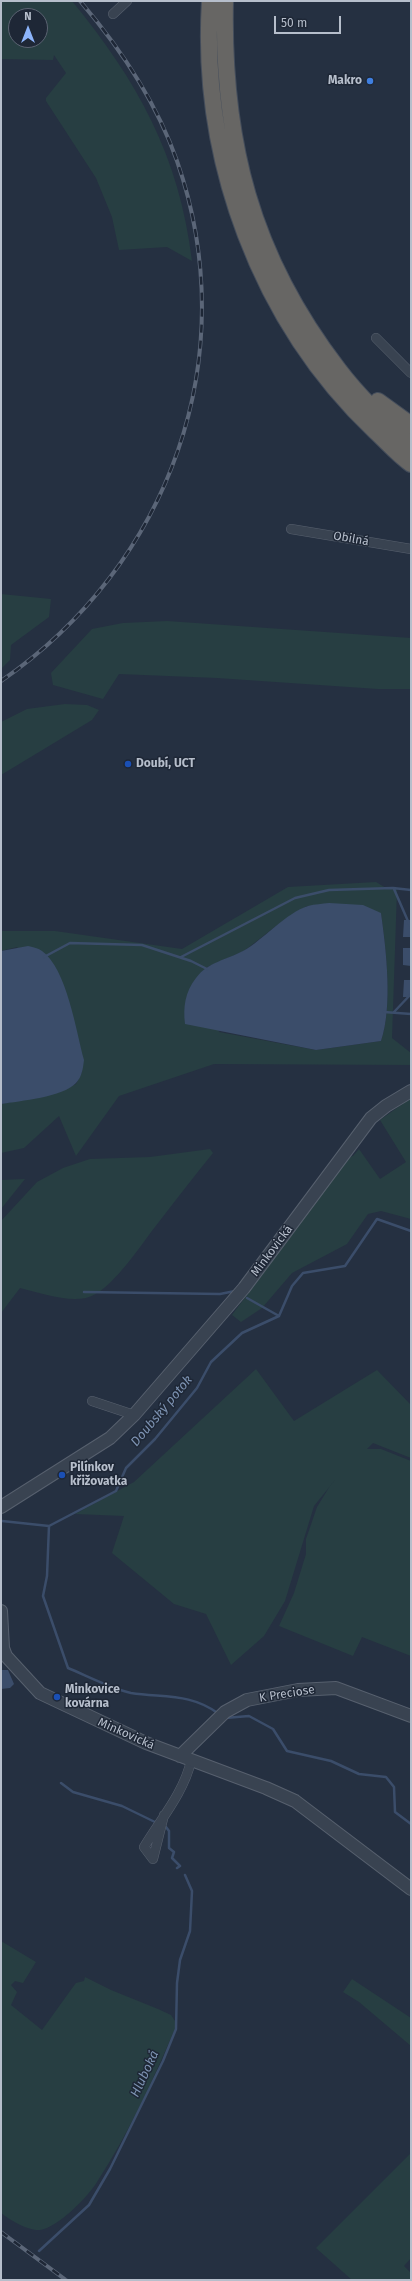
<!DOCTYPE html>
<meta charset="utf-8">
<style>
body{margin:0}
#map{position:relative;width:412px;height:2281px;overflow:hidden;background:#253041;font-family:"Fira Sans",sans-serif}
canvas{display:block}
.frame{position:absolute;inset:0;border:2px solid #b6becb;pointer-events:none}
.north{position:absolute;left:8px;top:8px;width:40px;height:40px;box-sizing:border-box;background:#1e2736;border:1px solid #5b6372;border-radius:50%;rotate:0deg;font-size:11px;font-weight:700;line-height:16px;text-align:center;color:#b6becb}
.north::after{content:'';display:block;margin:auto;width:14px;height:18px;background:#8cb4fa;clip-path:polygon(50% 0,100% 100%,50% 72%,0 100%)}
.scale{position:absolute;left:274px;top:16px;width:67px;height:18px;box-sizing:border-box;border:2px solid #b6becb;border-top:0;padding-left:5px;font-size:12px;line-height:14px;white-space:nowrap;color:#b6becb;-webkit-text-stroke:3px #1e2736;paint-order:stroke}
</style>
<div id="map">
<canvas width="412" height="2281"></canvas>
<div class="frame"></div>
<div class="north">N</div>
<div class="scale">50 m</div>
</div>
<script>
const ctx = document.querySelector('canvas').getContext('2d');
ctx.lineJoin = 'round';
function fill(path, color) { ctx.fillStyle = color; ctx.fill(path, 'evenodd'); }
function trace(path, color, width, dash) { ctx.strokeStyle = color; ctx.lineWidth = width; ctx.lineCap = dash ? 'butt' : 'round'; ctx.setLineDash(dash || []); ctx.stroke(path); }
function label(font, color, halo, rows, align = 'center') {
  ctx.font = font + ' "Fira Sans",sans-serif'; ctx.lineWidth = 3; ctx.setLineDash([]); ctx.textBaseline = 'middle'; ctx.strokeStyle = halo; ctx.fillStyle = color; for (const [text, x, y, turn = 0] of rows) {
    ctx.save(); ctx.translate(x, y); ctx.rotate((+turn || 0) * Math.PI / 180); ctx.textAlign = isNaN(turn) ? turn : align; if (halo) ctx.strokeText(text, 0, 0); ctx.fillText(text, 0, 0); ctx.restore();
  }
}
fill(new Path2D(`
 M 1,1 L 72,1 C 138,82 179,155 192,261 L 167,247 L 119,250 L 112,217 L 96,178 L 46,101 L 46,98 L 66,73 L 54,55 L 53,60 L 1,59 ZM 16,16 L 40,16 L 40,40 L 16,40 Z
 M 1,594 L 51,599 L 49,617 L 11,645 L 10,660 L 1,669 Z
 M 167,621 L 411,638 L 411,689 L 378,689 L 217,678 L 119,674 L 103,699 L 53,685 L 51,673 L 92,629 L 123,623 Z
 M 65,704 L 87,705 L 99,710 L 92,720 L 1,775 L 1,722 L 27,709 Z
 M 376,882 L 386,888 L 397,890 L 392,1038 L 411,1053 L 411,1065 L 214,1064 L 119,1096 L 76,1156 L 59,1116 L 24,1148 L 1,1153 L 1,1104 L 59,1092 L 76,1084 L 82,1072 L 17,947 L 1,951 L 1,931 L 55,931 L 182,949 L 288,887 ZM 307,906 L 381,913 C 386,949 393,1006 381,1041 L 316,1050 L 219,1032 L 205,968 L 244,951 L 276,926 Z
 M 411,1098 L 411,1219 L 381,1211 L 368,1214 L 347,1244 L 292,1273 L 262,1308 L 241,1322 L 232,1315 L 349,1157 L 353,1156 L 359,1149 L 380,1179 L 406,1162 L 380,1120 Z
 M 210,1149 L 213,1153 C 193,1178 174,1202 155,1227 C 140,1246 110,1293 86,1298 C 65,1302 41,1293 20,1288 L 1,1313 L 1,1221 L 37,1182 L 63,1168 L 90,1159 L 150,1157 Z
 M 25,1179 L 1,1209 L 1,1180 Z
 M 256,1369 L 294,1421 L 377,1370 L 411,1405 L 411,1458 L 373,1443 L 367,1449 L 381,1449 L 411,1461 L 411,1656 L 362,1637 L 353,1656 L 279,1626 L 294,1593 L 306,1554 L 306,1539 L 317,1507 L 330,1486 L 339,1475 L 314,1506 L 285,1601 L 264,1636 L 231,1665 L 206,1614 L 174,1604 L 112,1553 L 124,1516 L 75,1514 L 134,1482 Z
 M 1,1941 L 36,1962 L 23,1983 L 15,1981 L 11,1985 L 17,1992 L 11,2005 L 42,2030 L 73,1987 L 76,1983 L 84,1981 L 85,1977 L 111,1990 L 158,2009 L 171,2015 L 177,2024 C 154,2078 129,2133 97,2182 C 88,2197 57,2228 40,2230 C 28,2231 10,2220 1,2213 Z
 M 352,1979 L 411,2018 L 411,2046 L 359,2002 L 343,1992 Z
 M 411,2153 L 411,2258 L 404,2266 L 411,2273 L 411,2280 L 352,2280 L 316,2248 Z`), '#273e42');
fill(new Path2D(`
 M 329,903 L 363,905 L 381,913 C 386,949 393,1006 381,1041 L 316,1050 L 185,1024 C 183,1007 185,992 196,978 C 208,962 226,960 243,951 C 262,941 287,912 308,906 C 315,904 322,904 329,903 Z
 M 404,920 L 411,920 L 411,937 L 403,937 Z
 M 28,946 C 32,947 38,948 42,951 C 67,969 76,1031 84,1060 C 83,1068 82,1077 76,1083 C 63,1097 20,1101 1,1104 L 1,951 Z
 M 403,948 L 411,948 L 411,966 L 403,965 Z
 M 404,980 L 411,980 L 411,997 L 403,997 Z
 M 1,1670 L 8,1670 L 14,1684 L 10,1688 L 1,1689 Z`), '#3b4d6a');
trace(new Path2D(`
 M 394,889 L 411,928
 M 44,957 L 70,943 L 142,945 L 191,961 L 207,969
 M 181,957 L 295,898 L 329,890 L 393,888 L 411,890
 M 384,1012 L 411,1014
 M 394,1012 L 411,994
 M 84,1292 L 220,1294 L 235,1291
 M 247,1298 L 279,1316
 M 2,1521 L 49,1526
 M 219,1714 C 191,1693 164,1698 131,1693 C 112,1689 87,1676 68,1668 L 43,1596 L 47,1576 L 49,1526 L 116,1491 L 126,1468 L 155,1439 L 197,1388 L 211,1362 L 242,1333 L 279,1316 L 292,1286 L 303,1273 L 345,1266 L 377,1219 L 411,1231
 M 225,1718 L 249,1716 L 273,1729 L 287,1751 L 331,1761 L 359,1774 L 386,1777 L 394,1787 L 395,1812 L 411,1824
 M 61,1783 L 73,1792 L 122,1806 L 157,1823
 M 166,1827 L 169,1831 L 169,1848 L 174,1852 L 172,1858 L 180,1866 L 177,1868
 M 39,2251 L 89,2205 L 110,2169 L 163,2061 L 176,2029 L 177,1983 L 180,1960 L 190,1931 L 192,1891 L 185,1875`), '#3b4d6a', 2.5);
const minor = new Path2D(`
 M 113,14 L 127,1
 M 376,338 L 411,373
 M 291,529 L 411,549
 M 92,1401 L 134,1415
 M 164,1815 L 153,1859 L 144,1847 C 161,1819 184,1792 191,1761`);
const tertiary = new Path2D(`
 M 1,1507 L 110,1438 L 134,1415 L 244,1288 L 371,1118 L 386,1106 L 411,1091
 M 1,1611 L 3,1648 L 6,1656 L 40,1693 L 146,1743 L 266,1788 L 295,1801 L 411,1889
 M 180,1756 L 225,1712 L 247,1700 L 298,1690 L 336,1688 L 411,1716`);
const trunk = new Path2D(`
 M 210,1 C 200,159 260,322 375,431 C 387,442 398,455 411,464
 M 225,1 C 222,141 251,256 338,369 C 359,397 385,421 411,445
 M 378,401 L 411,425`);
trace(minor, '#57606e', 10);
trace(tertiary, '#57606e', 14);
trace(trunk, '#444d5b', 18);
trace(minor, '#394351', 9);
trace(tertiary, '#394351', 12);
trace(trunk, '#676664', 16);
const rail = new Path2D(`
 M 1,681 C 170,565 245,356 177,161 C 156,101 121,49 80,1
 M 1,2232 L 66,2280`);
trace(rail, '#5b6678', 4);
trace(rail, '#1e2736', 2.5, [8]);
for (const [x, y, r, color] of [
 [370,81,4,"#3f7fe0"],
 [128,764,4,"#1a4fb4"],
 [62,1475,4,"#1a4fb4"],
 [57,1697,4,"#1a4fb4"]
]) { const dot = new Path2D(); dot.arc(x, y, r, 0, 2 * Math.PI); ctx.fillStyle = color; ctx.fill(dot); trace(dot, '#1e2736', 1.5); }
label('bold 12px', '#b6becb', '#1e2736', [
 ["Makro",362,81,"right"],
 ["Doubí, UCT",136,764],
 ["Pilínkov",70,1468],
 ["křižovatka",70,1482],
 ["Minkovice",65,1690],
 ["kovárna",65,1704]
], 'left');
label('12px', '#b6becb', '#1e2736', [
 ["Obilná",351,539,10],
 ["Minkovická",272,1251,-53],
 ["K Preciose",287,1694,-9],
 ["Minkovická",126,1734,24]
]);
label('italic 13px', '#7d93b2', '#1e2736', [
 ["Doubský potok",162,1411,-50],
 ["Hluboká",145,2074,-65]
]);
</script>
